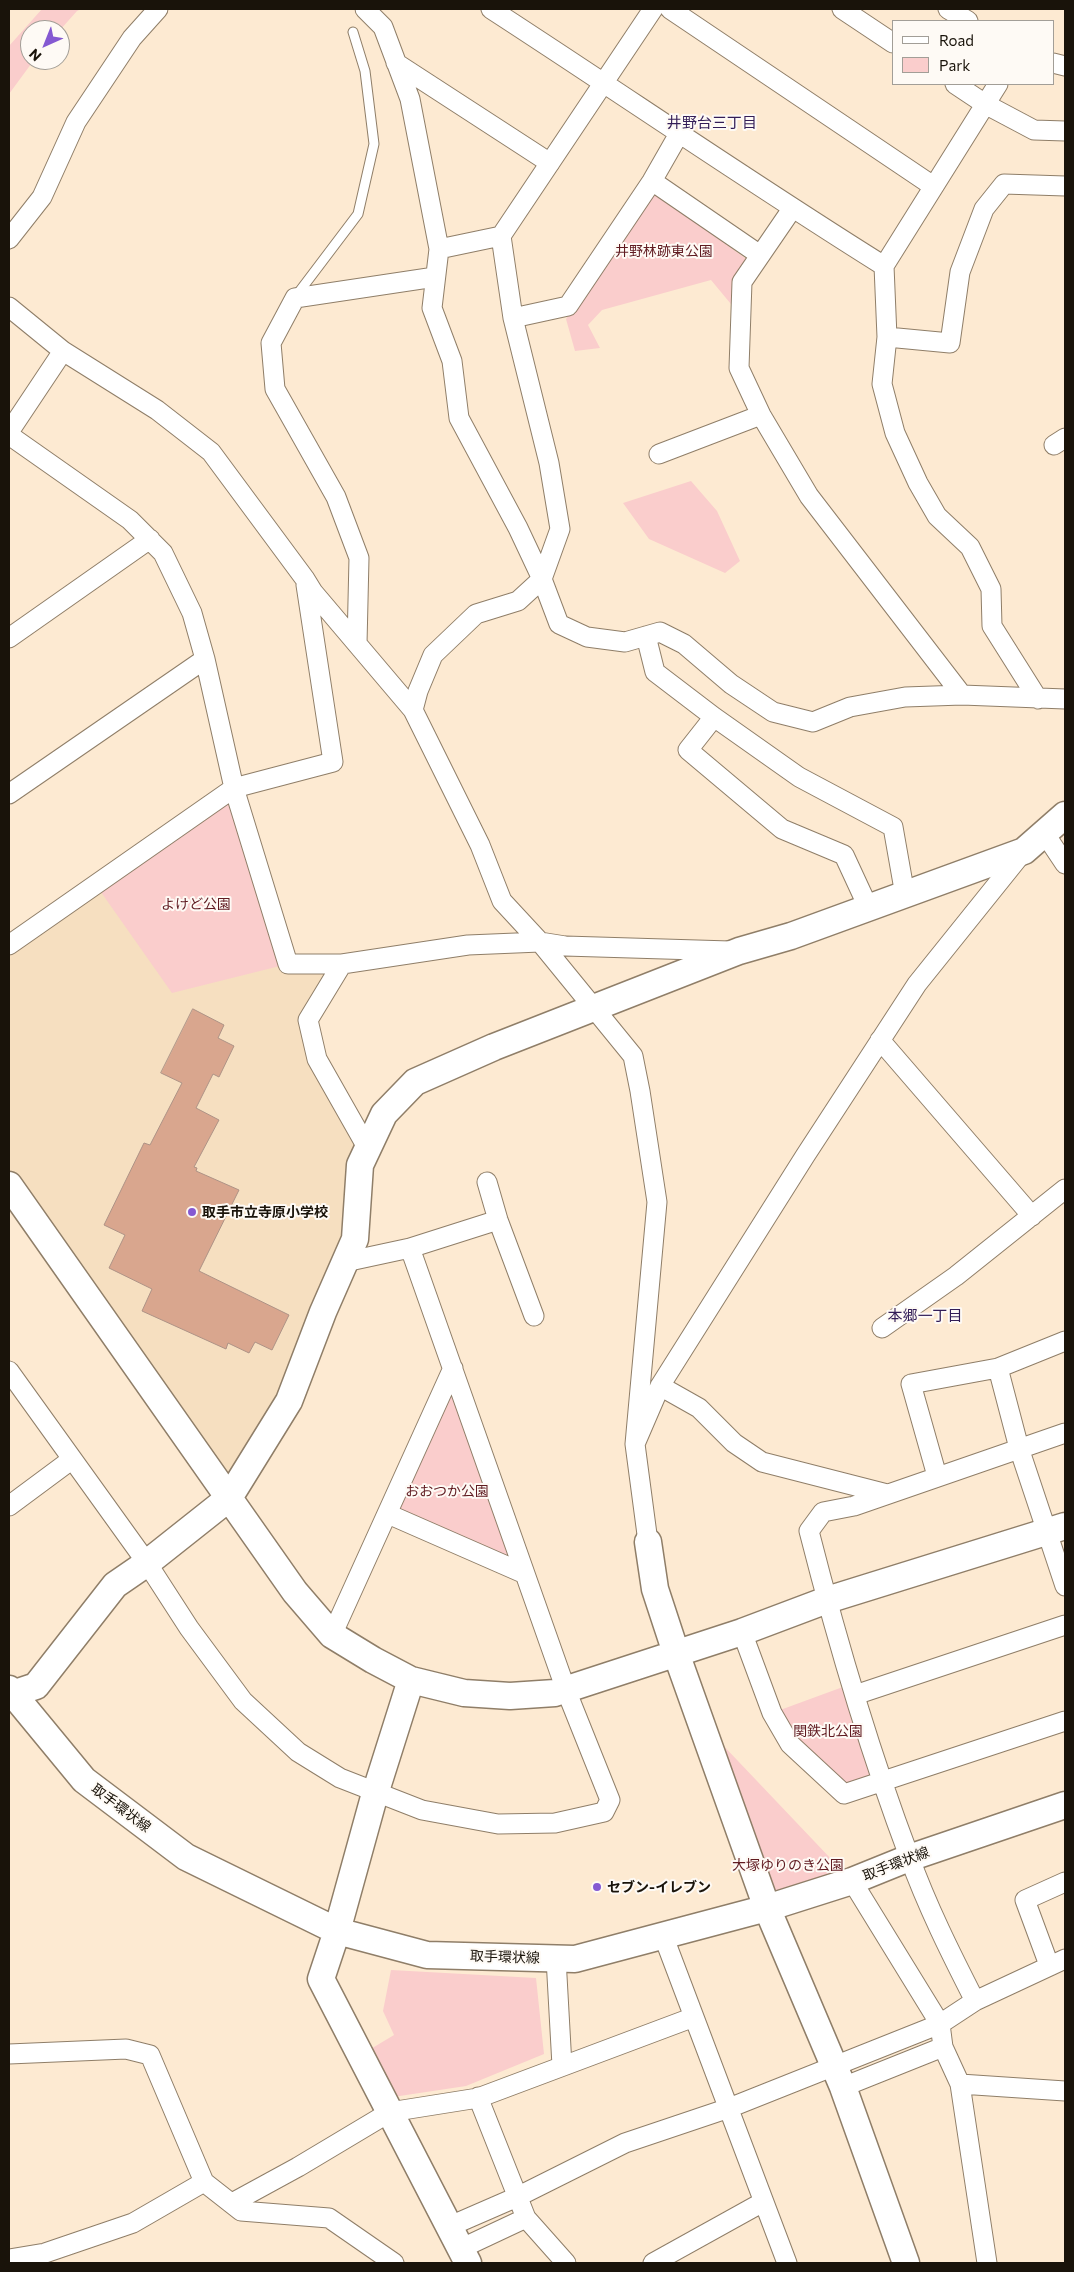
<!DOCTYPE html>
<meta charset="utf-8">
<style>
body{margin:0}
#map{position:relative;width:1074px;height:2272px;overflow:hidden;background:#fdead2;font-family:Commissioner,sans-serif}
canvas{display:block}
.frame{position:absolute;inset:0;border:10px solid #19130a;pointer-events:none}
.legend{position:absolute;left:892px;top:20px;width:162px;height:65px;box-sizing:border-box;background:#fefaf5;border:1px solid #a29e97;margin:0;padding:6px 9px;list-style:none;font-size:15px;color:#19130a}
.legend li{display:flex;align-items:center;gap:10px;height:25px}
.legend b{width:25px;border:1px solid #a29e97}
.north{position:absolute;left:20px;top:20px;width:50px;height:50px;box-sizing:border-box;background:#fefaf5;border:1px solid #a29e97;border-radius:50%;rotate:224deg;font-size:14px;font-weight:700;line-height:20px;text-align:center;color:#19130a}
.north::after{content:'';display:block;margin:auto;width:18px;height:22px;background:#8559d2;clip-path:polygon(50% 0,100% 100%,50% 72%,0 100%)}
</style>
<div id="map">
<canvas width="1074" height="2272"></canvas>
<div class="frame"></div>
<ul class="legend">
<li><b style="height:6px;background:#fff"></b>Road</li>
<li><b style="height:14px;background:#facdcc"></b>Park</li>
</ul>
<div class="north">N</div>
</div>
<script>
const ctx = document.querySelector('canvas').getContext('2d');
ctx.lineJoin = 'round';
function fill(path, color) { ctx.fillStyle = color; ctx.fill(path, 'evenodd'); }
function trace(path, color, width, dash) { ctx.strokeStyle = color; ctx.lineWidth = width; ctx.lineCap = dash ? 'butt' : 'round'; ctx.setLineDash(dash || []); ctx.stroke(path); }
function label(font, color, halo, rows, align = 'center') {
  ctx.font = font + ' Commissioner,"Noto Sans JP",sans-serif'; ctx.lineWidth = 4; ctx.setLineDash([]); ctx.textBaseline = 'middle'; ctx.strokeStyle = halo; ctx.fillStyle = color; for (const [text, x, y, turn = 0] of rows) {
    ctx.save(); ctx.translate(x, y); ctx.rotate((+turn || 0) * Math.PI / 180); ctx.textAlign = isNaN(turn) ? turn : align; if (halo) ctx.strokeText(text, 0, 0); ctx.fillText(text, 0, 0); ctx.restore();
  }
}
fill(new Path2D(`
 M 96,885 L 288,964 L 342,964 L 308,1020 L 368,1149 L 355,1239 L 229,1498 L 9,1185 L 9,945 Z`), '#f6dfc0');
fill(new Path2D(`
 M 42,9 L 81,9 L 77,11 L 60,30 L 30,30 L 30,60 L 34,60 L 9,94 L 9,46 Z
 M 654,192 L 749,261 L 750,327 L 711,280 L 602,310 L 588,325 L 600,348 L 575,351 L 566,319 Z
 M 691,481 L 717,511 L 740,561 L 725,573 L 649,539 L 623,503 Z
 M 234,788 L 288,964 L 172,993 L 96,885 Z
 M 453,1368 L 525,1574 L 388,1514 Z
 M 851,1684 L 882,1781 L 844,1794 L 772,1713 Z
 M 700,1721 L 852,1881 L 767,1908 Z
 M 391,1970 L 536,1978 L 544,2054 L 466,2086 L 393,2097 L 364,2053 L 394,2035 L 383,2011 Z`), '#facdcc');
const building = new Path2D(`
 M 193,1009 L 224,1025 L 218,1038 L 234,1046 L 219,1077 L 213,1074 L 196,1108 L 219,1120 L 194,1167 L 197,1168 L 196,1171 L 239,1190 L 199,1271 L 289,1315 L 272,1350 L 255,1342 L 249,1353 L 228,1343 L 226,1349 L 142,1311 L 152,1289 L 109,1268 L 125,1235 L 104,1225 L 144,1143 L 150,1145 L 182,1083 L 161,1073 Z`);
fill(building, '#d9a68e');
trace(building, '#ae9386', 1);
const lane = new Path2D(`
 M 296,296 L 358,214 L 374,144 L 365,71 L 353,32`);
const street = new Path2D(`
 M 365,9 L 383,27 L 410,99 L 439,249 L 432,308 L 452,361 L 459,418 L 518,528 L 542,579 L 518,601 L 476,614 L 433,655 L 418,691 L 413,710
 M 491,9 C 622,94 751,183 884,266
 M 653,9 L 501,236 L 513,318 L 549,463 L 560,529 L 542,579 L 559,624 L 587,637 L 625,642 L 660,632 L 684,644 L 731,684 L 773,712 L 813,722 L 850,707 L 905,697 L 962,695 L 1065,699
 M 670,9 L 933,186
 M 842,9 L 893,43
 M 948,9 L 968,21
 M 396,63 L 550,163
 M 1053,63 L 1065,66
 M 955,84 L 985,104 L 1034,130 L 1065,131
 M 998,84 L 884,266 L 887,337 L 882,384 L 895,433 L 918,483 L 937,516 L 970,547 L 991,589 L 992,626 L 1038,699
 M 652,181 L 760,255
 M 792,209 L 742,282 L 739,368 L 761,415 L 809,496 L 962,695
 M 9,239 L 42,197 L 76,122 L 132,38 L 158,9
 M 439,249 L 501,236
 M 9,307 L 63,351 L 157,410 L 211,452 L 305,579 L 313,592 L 413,710 L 480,845 L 502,901 L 540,942 L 565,946 L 730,951
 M 513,318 L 568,306 L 652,181 L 680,132
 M 887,337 L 950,343 L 960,272 L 984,209 L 1004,184 L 1065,186
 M 9,432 L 63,351
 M 9,435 L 130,520 L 163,553 L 192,613 L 205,659 L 234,788 L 288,964 L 342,964 L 468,945 L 540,942 L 633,1056 L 640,1091 L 657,1202 L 635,1444
 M 1054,445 L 1065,438
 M 659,454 L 761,415
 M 646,636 L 655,672 L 714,717 L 799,777 L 893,827 L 905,895
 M 9,638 L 150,539
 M 357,644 L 359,558 L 336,497 L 275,389 L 271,343 L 295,298 L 435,277
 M 714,717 L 688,750 L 782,829 L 844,855 L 869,909
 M 9,794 L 205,659
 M 1045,834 L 1065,864
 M 9,945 L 234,788 L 333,762 L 306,585
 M 342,964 L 308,1020 L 317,1059 L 368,1149
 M 880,1040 L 1032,1216
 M 487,1182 L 498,1220 L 534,1316
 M 345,1262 L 410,1248 L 498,1220
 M 882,1328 L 956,1276 L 1065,1189
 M 1065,1341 L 998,1368 L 1019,1448 L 1065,1586
 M 9,1371 L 147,1563 L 189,1628 L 243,1701 L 298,1752 L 340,1778 L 422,1810 L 498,1824 L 555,1823 L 604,1812 L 610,1800 L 566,1690 L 410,1248
 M 660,1386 L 699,1408 L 734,1443 L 762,1462 L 887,1494
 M 937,1476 L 911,1384 L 998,1368
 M 9,1506 L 71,1460
 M 388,1514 L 525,1574
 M 648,1542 L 635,1444 L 660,1386 L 805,1156 L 917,984 L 1023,852
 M 742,1632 L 772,1713 L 790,1744 L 844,1794 L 1065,1721
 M 332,1635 L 453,1368
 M 855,1695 L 1065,1625
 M 852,1881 L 940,2024 L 943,2047 L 960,2084 L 987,2263
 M 663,1935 L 787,2263
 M 556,1958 L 562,2066
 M 1049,1965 L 1025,1900 L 1065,1882
 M 975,2001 L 1065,1959
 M 9,2054 L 126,2049 L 150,2055 L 204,2182 L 241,2211 L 329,2218 L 394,2263
 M 960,2084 L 1065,2091
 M 843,2087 L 943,2047
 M 232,2203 L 298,2167 L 390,2112 L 478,2098 L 694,2017
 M 526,2218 L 566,2263
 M 448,2227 L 517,2197 L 625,2143 L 729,2108 L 940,2024 L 975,2001 C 951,1954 927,1906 909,1856 C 869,1750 837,1641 809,1531 L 823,1512 L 854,1506 L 1065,1433
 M 460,2249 L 526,2218 L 478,2097
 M 9,2259 L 45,2253 L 133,2223 L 204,2182
 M 653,2263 L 763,2202`);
const secondary = new Path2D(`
 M 9,1185 L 295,1592 L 332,1635 L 373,1660 L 411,1680 L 464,1693 L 510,1696 L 555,1693 L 742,1632 L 827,1600 L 1065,1526
 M 648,1542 L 655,1589 L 676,1653 L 767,1908 L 843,2087 L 906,2263
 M 411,1680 L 374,1797 L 337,1931 L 321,1979 L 468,2263
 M 9,1689 L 84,1780 L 186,1857 L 337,1931 L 427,1955 L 575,1959 L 767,1908 L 852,1881 L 909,1858 L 1065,1805
 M 9,1696 L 12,1694 L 36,1686 L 115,1585 L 147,1563 L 229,1498 L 289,1401 L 323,1312 L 355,1239 L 360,1165 L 384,1114 L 415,1082 L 494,1047 L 739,951 L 791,936 L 1024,851 L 1065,815`);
trace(lane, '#8f7e68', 11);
trace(street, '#8f7e68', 21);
trace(secondary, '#8f7e68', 29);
trace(lane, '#fff', 9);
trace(street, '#fff', 19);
trace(secondary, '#fff', 26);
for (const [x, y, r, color] of [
 [192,1212,5,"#8559d2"],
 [597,1887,5,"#8559d2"]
]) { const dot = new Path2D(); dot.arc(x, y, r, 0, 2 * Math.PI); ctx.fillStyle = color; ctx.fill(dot); trace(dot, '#fefaf5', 2); }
label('14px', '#601b21', '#fefaf5', [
 ["井野林跡東公園",664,251],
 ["よけど公園",196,904],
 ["おおつか公園",447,1491],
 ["関鉄北公園",828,1731],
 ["大塚ゆりのき公園",788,1865]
]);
label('bold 14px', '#19130a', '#fefaf5', [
 ["取手市立寺原小学校",202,1212],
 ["セブン-イレブン",607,1887]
], 'left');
label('14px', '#19130a', '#fefaf5', [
 ["取手環状線",121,1808,37],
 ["取手環状線",896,1864,-21],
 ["取手環状線",505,1957,2]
]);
label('15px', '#331d57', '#fefaf5', [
 ["井野台三丁目",712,123],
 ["本郷一丁目",925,1316]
]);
</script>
